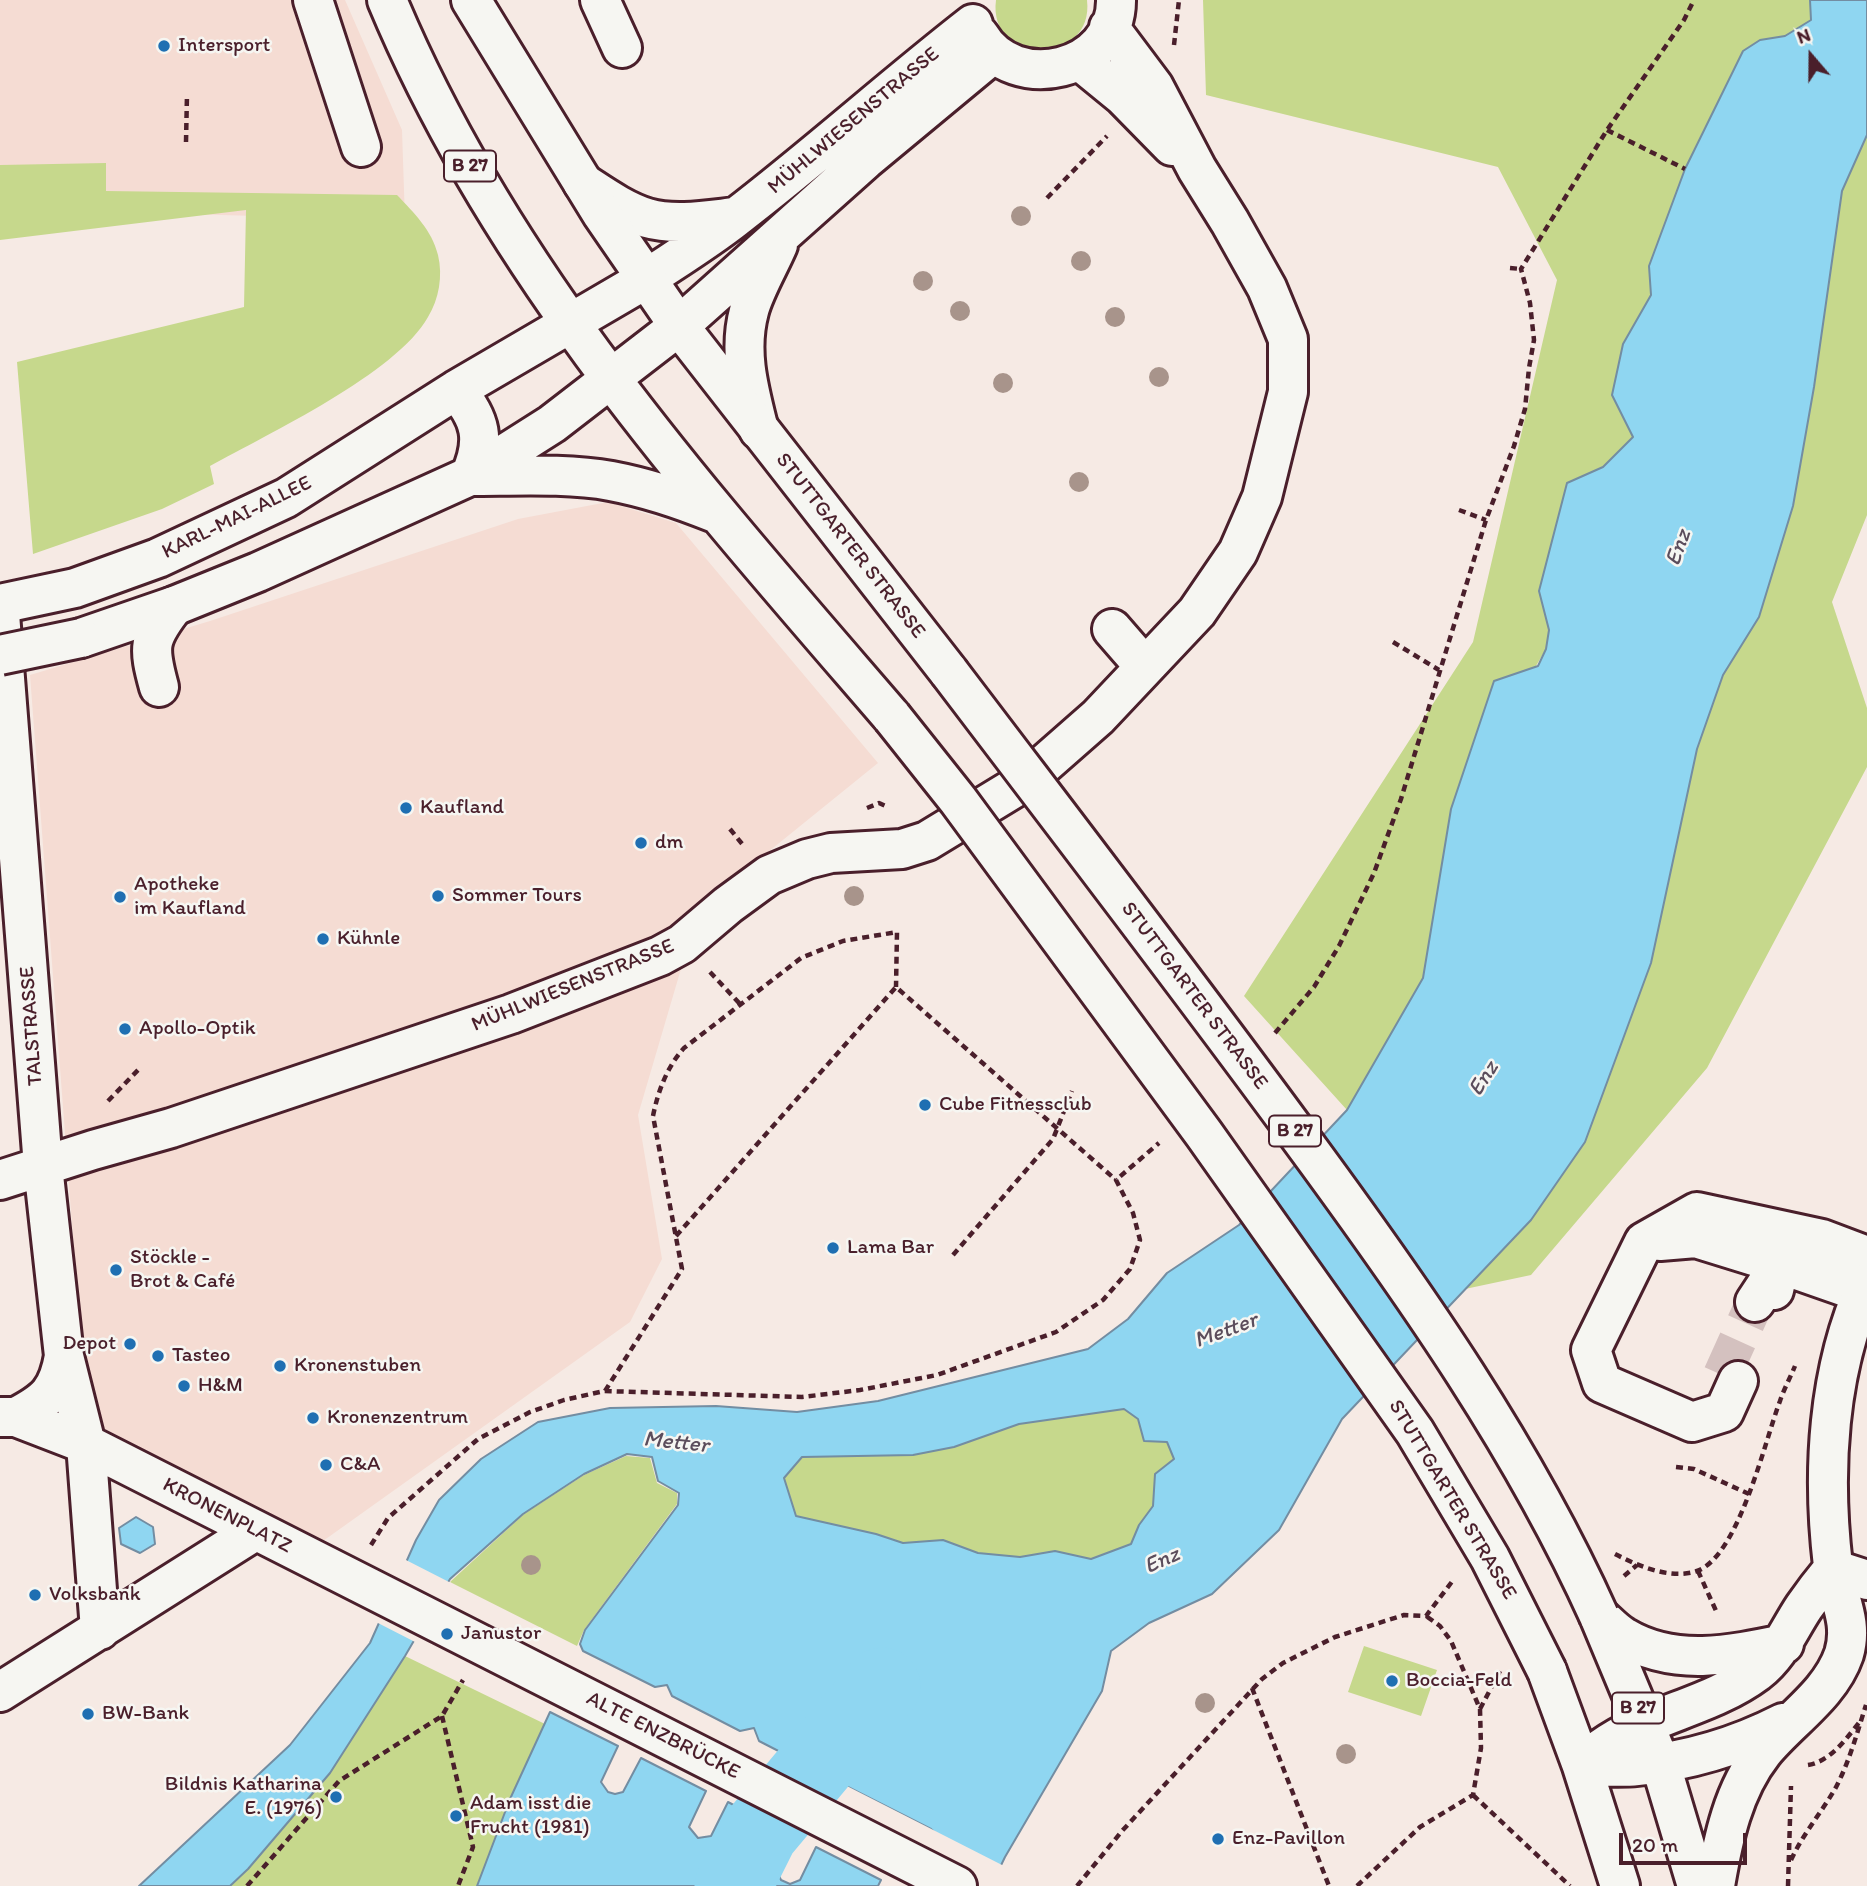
<!DOCTYPE html>
<meta charset="utf-8">
<style>
body{margin:0}
#map{position:relative;width:1867px;height:1886px;overflow:hidden;background:#f6eae4;font-family:Itim,sans-serif}
canvas{display:block}
.north{position:absolute;left:1776px;top:21px;width:70px;height:70px;-webkit-text-stroke:5px #f6f6f2;paint-order:stroke;rotate:340deg;font-size:19px;font-weight:700;line-height:28px;text-align:center;color:#4a1f2b}
.north::after{content:'';display:block;margin:auto;width:24px;height:32px;background:#4a1f2b;clip-path:polygon(50% 0,100% 100%,50% 72%,0 100%)}
.scale{position:absolute;left:1619px;top:1833px;width:128px;height:32px;box-sizing:border-box;border:4px solid #4a1f2b;border-top:0;padding-left:9px;font-size:21px;line-height:24px;white-space:nowrap;color:#4a1f2b;-webkit-text-stroke:5px #f6f6f2;paint-order:stroke}
</style>
<div id="map">
<canvas width="1867" height="1886"></canvas>
<div class="north">N</div>
<div class="scale">20 m</div>
</div>
<script>
const ctx = document.querySelector('canvas').getContext('2d');
ctx.lineJoin = 'round';
function fill(path, color) { ctx.fillStyle = color; ctx.fill(path, 'evenodd'); }
function trace(path, color, width, dash) { ctx.strokeStyle = color; ctx.lineWidth = width; ctx.lineCap = dash ? 'butt' : 'round'; ctx.setLineDash(dash || []); ctx.stroke(path); }
function label(font, color, halo, rows, align = 'center') {
  ctx.font = font + ' Itim,sans-serif'; ctx.lineWidth = 5; ctx.setLineDash([]); ctx.textBaseline = 'middle'; ctx.strokeStyle = halo; ctx.fillStyle = color; for (const [text, x, y, turn = 0] of rows) {
    ctx.save(); ctx.translate(x, y); ctx.rotate((+turn || 0) * Math.PI / 180); ctx.textAlign = isNaN(turn) ? turn : align; if (halo) ctx.strokeText(text, 0, 0); ctx.fillText(text, 0, 0); ctx.restore();
  }
}
fill(new Path2D(`
 M 0,0 L 345,0 L 402,130 L 405,220 L 0,209 Z
 M 608,502 L 676,523 L 878,763 L 668,933 L 683,962 L 638,1115 L 662,1259 L 630,1322 L 323,1541 L 87,1421 L 30,675 L 210,621 L 518,519 Z`), '#f5dcd3');
fill(new Path2D(`
 M 996,0 L 1087,0 C 1095,66 987,66 996,0 Z
 M 1203,0 L 1810,0 L 1811,20 L 1785,36 L 1760,40 L 1649,266 L 1651,295 L 1623,344 L 1633,437 L 1603,467 L 1567,483 L 1539,590 L 1549,630 L 1546,649 L 1451,809 L 1423,978 L 1347,1110 L 1244,996 L 1473,642 L 1557,280 L 1498,167 L 1206,95 Z
 M 1867,135 L 1867,515 L 1832,602 L 1867,708 L 1867,767 L 1707,1068 L 1531,1275 L 1465,1289 L 1531,1220 L 1585,1142 L 1651,963 L 1697,749 L 1723,675 L 1759,617 L 1814,387 L 1842,191 Z
 M 106,163 L 106,191 L 397,195 C 414,213 432,230 438,255 C 443,276 439,299 428,317 C 397,373 268,434 210,466 L 214,484 L 162,509 L 33,554 L 17,362 L 244,307 L 246,210 L 0,240 L 0,165 Z
 M 1124,1409 L 1138,1419 L 1145,1441 L 1167,1442 L 1174,1459 L 1155,1474 L 1153,1506 L 1139,1525 L 1131,1544 L 1091,1560 L 1055,1551 L 1020,1557 L 978,1553 L 943,1540 L 903,1543 L 875,1534 L 796,1516 L 784,1478 L 802,1457 L 913,1455 L 954,1447 L 1019,1424 Z
 M 626,1456 L 650,1458 L 657,1483 L 677,1493 L 677,1504 L 584,1630 L 577,1646 L 450,1582 L 524,1514 L 584,1475 Z
 M 1364,1646 L 1437,1670 L 1421,1716 L 1348,1692 Z
 M 405,1656 L 545,1724 L 510,1799 L 477,1886 L 230,1886 L 248,1869 L 330,1773 Z`), '#c6d88c');
const water = new Path2D(`
 M 1810,0 L 1867,0 L 1867,135 L 1842,191 L 1814,387 L 1793,506 L 1759,617 L 1723,675 L 1697,749 L 1651,963 L 1585,1142 L 1531,1220 L 1342,1419 L 1279,1530 L 1212,1594 L 1149,1623 L 1111,1651 L 1102,1691 L 1005,1857 L 991,1886 L 931,1829 L 844,1785 L 839,1775 L 829,1777 L 759,1741 L 754,1728 L 740,1731 L 672,1696 L 667,1685 L 655,1687 L 583,1651 L 580,1644 L 585,1630 L 678,1505 L 679,1493 L 658,1481 L 652,1457 L 627,1454 L 584,1474 L 523,1514 L 450,1579 L 405,1656 L 330,1773 L 248,1869 L 230,1886 L 139,1886 L 290,1745 L 370,1643 L 416,1540 L 439,1500 L 481,1459 L 538,1422 L 610,1408 L 716,1406 L 797,1412 L 878,1401 L 1088,1349 L 1128,1319 L 1167,1273 L 1239,1225 L 1347,1110 L 1423,978 L 1451,809 L 1494,681 L 1538,666 L 1546,649 L 1549,630 L 1539,591 L 1567,483 L 1603,467 L 1633,437 L 1612,395 L 1623,344 L 1651,295 L 1649,266 L 1685,169 L 1743,51 L 1760,40 L 1785,36 L 1811,20 ZM 1124,1409 L 1138,1419 L 1144,1441 L 1167,1442 L 1174,1459 L 1155,1474 L 1153,1506 L 1139,1525 L 1131,1544 L 1091,1559 L 1055,1551 L 1020,1557 L 978,1553 L 943,1540 L 903,1543 L 876,1534 L 796,1516 L 784,1478 L 802,1457 L 913,1455 L 954,1447 L 1019,1424 Z
 M 136,1517 L 153,1527 L 155,1544 L 140,1553 L 121,1544 L 119,1528 Z
 M 550,1712 L 618,1746 L 601,1782 L 608,1792 L 615,1794 L 623,1792 L 641,1758 L 706,1791 L 689,1827 L 698,1838 L 711,1836 L 728,1802 L 794,1837 L 777,1871 L 781,1880 L 790,1884 L 800,1880 L 816,1847 L 881,1880 L 878,1886 L 477,1886 L 510,1799 Z`);
fill(water, '#8fd6f1');
trace(water, '#738da2', 2);
fill(new Path2D(`
 M 404,1559 L 451,1583 L 417,1643 L 376,1622 Z
 M 839,1782 L 1004,1866 L 994,1886 L 901,1886 L 927,1830 L 842,1788 Z`), '#f6eae4');
trace(new Path2D(`
 M 733,1886 L 760,1832 L 882,1686`), '#8fd6f1', 77);
trace(new Path2D(`
 M 1722,1375 L 1755,1302`), '#d4c1bf', 38, [38, 19]);
const minor = new Path2D(`
 M 313,0 L 361,147
 M 600,0 L 622,48
 M 979,35 C 1015,96 1117,70 1116,0
 M 1079,60 L 1123,96 L 1172,146
 M 583,183 C 603,196 624,211 647,218 C 675,226 708,220 736,217
 M 646,279 C 676,259 707,240 735,218 C 816,156 892,87 973,24
 M 679,326 L 865,160 L 994,53
 M 759,430 C 749,390 738,352 749,311 C 754,291 770,264 778,245
 M 0,614 L 43,1166 L 64,1356 C 58,1391 47,1401 16,1417
 M 1112,629 L 1145,667
 M 159,687 C 148,647 148,639 174,606
 M 0,1180 L 93,1150 L 171,1128 L 511,1014 L 660,956 L 682,944 L 728,905 L 769,875 L 807,859 L 831,853 L 902,849 L 927,841 L 1024,782 L 1098,717 L 1197,612 L 1238,552 L 1262,497 L 1288,392 L 1288,339 L 1267,288 L 1230,222 L 1197,169 L 1154,87 L 1109,27
 M 1660,1241 L 1696,1238 L 1780,1264 L 1755,1302
 M 1774,1290 L 1780,1264 L 1863,1293
 M 64,1356 L 86,1444 L 100,1630
 M 1738,1381 L 1724,1412 L 1692,1422 L 1602,1383 L 1591,1350 L 1644,1242 L 1697,1212 L 1822,1239 L 1867,1256
 M 0,1417 L 16,1417 L 86,1444 L 957,1886
 M 1833,1569 L 1867,1580
 M 0,1692 L 255,1531`);
const major = new Path2D(`
 M 387,0 C 501,274 701,495 892,717
 M 471,0 L 602,214 L 679,326 L 949,672
 M 456,390 C 481,419 486,440 470,476
 M 470,476 C 515,476 568,473 611,481 C 648,488 681,499 715,513
 M 0,604 L 75,588 L 158,558 L 286,498 L 456,390 L 646,279
 M 81,638 L 174,606 L 258,572 L 470,476 L 552,424 L 679,326
 M 1599,1616 L 1660,1762 L 1697,1886
 M 1599,1616 C 1607,1623 1615,1632 1624,1637 C 1674,1667 1731,1655 1784,1644
 M 1547,1671 L 1582,1766 L 1620,1886
 M 1582,1766 C 1589,1760 1595,1753 1602,1748 C 1649,1714 1710,1707 1757,1672 C 1780,1654 1788,1631 1804,1607 C 1813,1594 1823,1581 1833,1569
 M 1582,1766 C 1600,1766 1619,1768 1637,1766 C 1687,1761 1738,1746 1783,1723
 M 1715,1886 C 1723,1839 1733,1790 1763,1752 C 1789,1720 1830,1695 1844,1654 C 1854,1621 1837,1597 1833,1566 C 1822,1473 1827,1370 1867,1283`);
trace(minor, '#4a1f2b', 44);
trace(major, '#4a1f2b', 44);
trace(new Path2D(`
 M 1174,45 L 1179,0
 M 1607,130 L 1685,169
 M 186,142 L 187,94
 M 1047,198 L 1107,136
 M 1510,268 L 1521,269
 M 1459,510 L 1486,520
 M 1393,642 L 1439,670
 M 867,808 L 879,803 L 888,807
 M 730,829 L 743,845
 M 710,972 L 741,1005
 M 1275,1033 L 1314,987 L 1339,946 L 1374,873 L 1401,799 L 1486,520 L 1514,446 L 1525,409 L 1529,368 L 1534,340 L 1530,303 L 1521,269 L 1607,130 L 1684,20 L 1694,0
 M 108,1101 L 139,1069
 M 676,1236 L 896,987 L 1116,1180
 M 953,1255 L 1053,1139 L 1072,1091
 M 605,1391 L 682,1269 L 653,1116 C 658,1091 667,1067 684,1048 L 801,958 L 843,941 L 897,932 L 896,987
 M 1676,1467 L 1694,1469 L 1749,1494
 M 371,1545 L 388,1518 L 478,1439 L 530,1412 L 564,1400 L 604,1391 L 802,1397 L 860,1390 L 937,1375 L 1056,1332 L 1103,1300 L 1130,1269 L 1140,1240 L 1133,1213 L 1116,1180 L 1159,1143
 M 1615,1554 C 1638,1566 1671,1580 1697,1571 C 1739,1556 1765,1440 1780,1401 C 1784,1389 1790,1378 1795,1366
 M 1698,1571 L 1717,1613
 M 1624,1576 L 1637,1565
 M 1252,1688 L 1329,1886
 M 1480,1709 L 1500,1671
 M 442,1716 L 473,1847 L 458,1886
 M 1808,1765 C 1832,1761 1848,1736 1862,1719
 M 1473,1795 L 1570,1886
 M 1791,1860 C 1803,1834 1821,1813 1835,1789 C 1849,1763 1857,1733 1866,1705
 M 247,1886 L 339,1781 L 442,1716 L 463,1680
 M 1077,1886 L 1122,1831 L 1262,1679 L 1283,1663 L 1335,1637 L 1404,1615 L 1426,1616 L 1454,1579
 M 1357,1886 L 1420,1827 L 1473,1795 L 1481,1748 L 1480,1709 L 1451,1641 L 1440,1626 L 1426,1616
 M 1788,1886 L 1791,1786`), '#4a1f2b', 4.5, [7, 5]);
trace(minor, '#f6f6f2', 38);
trace(major, '#f6f6f2', 38);
const majorBridge = new Path2D(`
 M 0,655 L 81,638
 M 949,672 C 1069,830 1190,987 1307,1147 C 1415,1294 1524,1449 1599,1616
 M 892,717 L 958,800 L 1204,1134 L 1415,1432 L 1490,1558 L 1547,1671`);
trace(majorBridge, '#4a1f2b', 44, []);
trace(majorBridge, '#f6f6f2', 38);
ctx.fillStyle = '#a8948b';
for (const [x, y] of [
 [1021,216],
 [1081,261],
 [923,281],
 [960,311],
 [1115,317],
 [1159,377],
 [1003,383],
 [1079,482],
 [854,896],
 [531,1565],
 [1205,1703],
 [1346,1754]
]) { ctx.beginPath(); ctx.arc(x, y, 10, 0, 2 * Math.PI); ctx.fill(); }
for (const [x, y, r, color] of [
 [164,46,7,"#1f6fb2"],
 [406,808,7,"#1f6fb2"],
 [641,843,7,"#1f6fb2"],
 [438,896,7,"#1f6fb2"],
 [120,897,7,"#1f6fb2"],
 [323,939,7,"#1f6fb2"],
 [125,1029,7,"#1f6fb2"],
 [925,1105,7,"#1f6fb2"],
 [833,1248,7,"#1f6fb2"],
 [116,1270,7,"#1f6fb2"],
 [130,1344,7,"#1f6fb2"],
 [158,1356,7,"#1f6fb2"],
 [280,1366,7,"#1f6fb2"],
 [184,1386,7,"#1f6fb2"],
 [313,1418,7,"#1f6fb2"],
 [326,1465,7,"#1f6fb2"],
 [35,1595,7,"#1f6fb2"],
 [447,1634,7,"#1f6fb2"],
 [1392,1681,7,"#1f6fb2"],
 [88,1714,7,"#1f6fb2"],
 [336,1797,7,"#1f6fb2"],
 [456,1816,7,"#1f6fb2"],
 [1218,1839,7,"#1f6fb2"]
]) { const dot = new Path2D(); dot.arc(x, y, r, 0, 2 * Math.PI); ctx.fillStyle = color; ctx.fill(dot); trace(dot, '#f6f6f2', 2.5); }
for (const [x, y, w] of [
 [470,166,52],
 [1295,1131,52],
 [1638,1708,52]
]) { const box = new Path2D(); box.roundRect(x - w / 2, y - 15.5, w, 31, 5); ctx.fillStyle = '#f6f6f2'; ctx.fill(box); trace(box, '#4a1f2b', 2); }
label('bold 19px', '#4a1f2b', null, [
 ["B 27",470,166],
 ["B 27",1295,1131],
 ["B 27",1638,1708]
]);
label('21px', '#4a1f2b', '#f6f6f2', [
 ["Intersport",178,46],
 ["Kaufland",420,808],
 ["dm",655,843],
 ["Apotheke",134,885],
 ["im Kaufland",134,909],
 ["Sommer Tours",452,896],
 ["Kühnle",337,939],
 ["Apollo-Optik",139,1029],
 ["Cube Fitnessclub",939,1105],
 ["Lama Bar",847,1248],
 ["Stöckle -",130,1258],
 ["Brot & Café",130,1282],
 ["Depot",116,1344,"right"],
 ["Tasteo",172,1356],
 ["Kronenstuben",294,1366],
 ["H&M",198,1386],
 ["Kronenzentrum",327,1418],
 ["C&A",340,1465],
 ["Volksbank",49,1595],
 ["Janustor",461,1634],
 ["Boccia-Feld",1406,1681],
 ["BW-Bank",102,1714],
 ["Bildnis Katharina",322,1785,"right"],
 ["E. (1976)",322,1809,"right"],
 ["Adam isst die",470,1804],
 ["Frucht (1981)",470,1828],
 ["Enz-Pavillon",1232,1839]
], 'left');
label('21px', '#4a1f2b', '#f6f6f2', [
 ["MÜHLWIESENSTRASSE",854,121,-40],
 ["KARL-MAI-ALLEE",237,518,-26],
 ["STUTTGARTER STRASSE",850,546,52],
 ["MÜHLWIESENSTRASSE",573,986,-22],
 ["STUTTGARTER STRASSE",1194,996,53],
 ["TALSTRASSE",32,1026,-94],
 ["STUTTGARTER STRASSE",1452,1500,59],
 ["KRONENPLATZ",227,1516,27],
 ["ALTE ENZBRÜCKE",663,1736,27]
]);
label('italic 23px', '#5b4d5c', '#f6f6f2', [
 ["Enz",1679,548,-70],
 ["Enz",1484,1079,-58],
 ["Metter",1226,1331,-20],
 ["Metter",676,1443,6],
 ["Enz",1162,1561,-24]
]);
</script>
